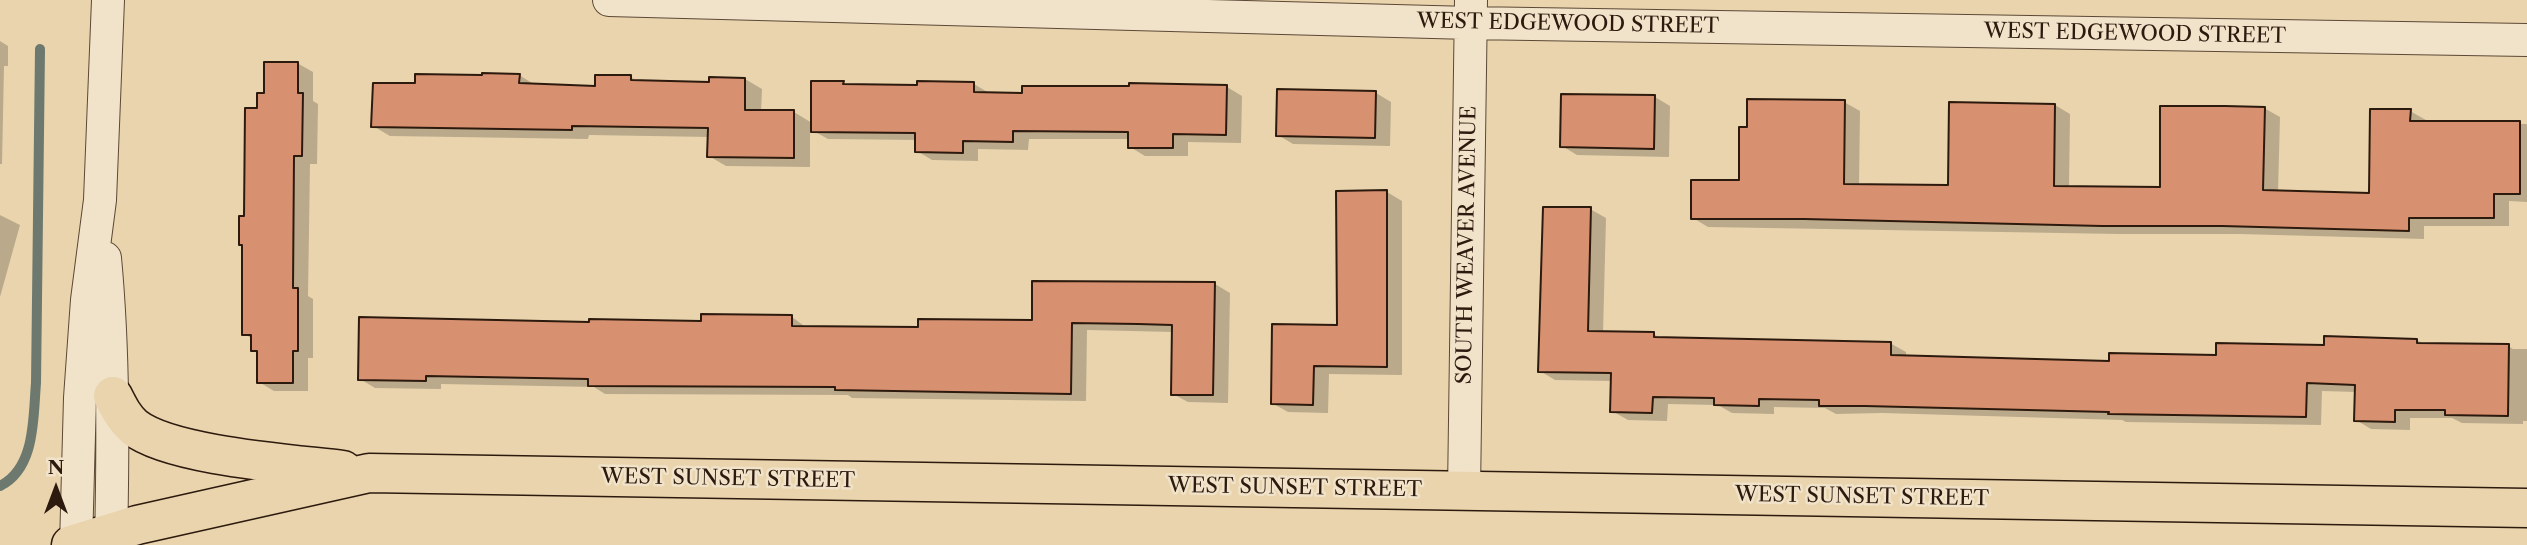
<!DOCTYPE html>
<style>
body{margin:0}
#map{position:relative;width:2527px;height:545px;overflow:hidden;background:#e9d4ad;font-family:"Libre Caslon Text",serif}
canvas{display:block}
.north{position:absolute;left:21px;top:454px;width:70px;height:70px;-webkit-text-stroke:5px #f1e3ca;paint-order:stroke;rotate:0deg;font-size:19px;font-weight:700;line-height:28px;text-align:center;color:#2d1a0e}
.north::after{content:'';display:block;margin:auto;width:24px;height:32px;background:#2d1a0e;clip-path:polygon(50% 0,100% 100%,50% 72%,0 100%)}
</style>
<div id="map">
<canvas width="2527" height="545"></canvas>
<div class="north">N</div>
</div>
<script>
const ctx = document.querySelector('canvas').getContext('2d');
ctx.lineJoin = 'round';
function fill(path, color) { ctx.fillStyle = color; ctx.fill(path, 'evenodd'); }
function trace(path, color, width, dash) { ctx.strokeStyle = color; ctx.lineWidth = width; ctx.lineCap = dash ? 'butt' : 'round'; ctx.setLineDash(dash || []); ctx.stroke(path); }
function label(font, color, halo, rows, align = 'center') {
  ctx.font = font + ' "Libre Caslon Text",serif'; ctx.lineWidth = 5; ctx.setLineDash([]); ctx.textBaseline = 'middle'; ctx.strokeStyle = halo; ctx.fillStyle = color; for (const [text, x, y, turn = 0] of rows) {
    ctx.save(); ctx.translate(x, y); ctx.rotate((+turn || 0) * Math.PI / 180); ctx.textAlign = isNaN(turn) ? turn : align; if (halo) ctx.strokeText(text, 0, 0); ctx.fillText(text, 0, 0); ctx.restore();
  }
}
fill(new Path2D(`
 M 0,41 L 8,46 L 8,66 L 4,66 L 2,164 L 0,164 Z
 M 297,63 L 313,72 L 313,101 L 318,104 L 317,164 L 310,164 L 308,296 L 313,299 L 313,358 L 308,358 L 308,391 L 274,391 L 259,382 L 259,354 L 253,350 L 253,339 L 244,334 L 244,246 L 241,244 L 259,110 L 265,95 Z
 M 519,75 L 537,86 L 597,87 L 630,77 L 640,82 L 710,83 L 745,79 L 762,89 L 761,112 L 794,112 L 812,123 L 843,83 L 850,86 L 974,84 L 989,93 L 1024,95 L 1227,87 L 1242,96 L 1241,143 L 1188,142 L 1188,156 L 1145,156 L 1130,147 L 1130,139 L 1029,139 L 1028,150 L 978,149 L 978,161 L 932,160 L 917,151 L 917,140 L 828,139 L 810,129 L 810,167 L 726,166 L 709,156 L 710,137 L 589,135 L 588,139 L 390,136 L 373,126 L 417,85 Z
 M 1376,93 L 1391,102 L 1390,146 L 1293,144 L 1278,135 Z
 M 1655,97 L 1670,106 L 1669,157 L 1577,155 L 1562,146 Z
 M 1844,102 L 1860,111 L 1859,186 L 1950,187 L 2055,105 L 2070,114 L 2069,188 L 2162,189 L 2264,108 L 2280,117 L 2278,192 L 2370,194 L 2410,111 L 2426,120 L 2426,123 L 2527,124 L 2527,202 L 2509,201 L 2509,226 L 2424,226 L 2424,239 L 2239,234 L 2119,234 L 1708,227 L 1693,218 L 1741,181 L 1748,129 Z
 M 1387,192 L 1402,201 L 1402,375 L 1329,374 L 1328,413 L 1288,412 L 1272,403 L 1339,327 Z
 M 1590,209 L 1606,218 L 1603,333 L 1653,334 L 1663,339 L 1890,343 L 1906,352 L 1906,358 L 2111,362 L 2217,357 L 2417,340 L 2424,344 L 2508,346 L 2513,349 L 2527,349 L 2527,421 L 2523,421 L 2523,424 L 2462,423 L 2452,418 L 2410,418 L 2410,430 L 2371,429 L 2356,420 L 2356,392 L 2322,391 L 2321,425 L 2126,422 L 2122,420 L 1882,413 L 1836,414 L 1825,408 L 1774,407 L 1774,414 L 1732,413 L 1718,405 L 1668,404 L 1667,421 L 1628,420 L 1612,411 L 1612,381 L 1555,380 L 1540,371 Z
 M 0,215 L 20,225 L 0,297 Z
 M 1215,284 L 1230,293 L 1228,403 L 1188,402 L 1173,394 L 1174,332 L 1087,330 L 1086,401 L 852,398 L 848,395 L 605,394 L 594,387 L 441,384 L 441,389 L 375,388 L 360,379 L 591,324 L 703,323 L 792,317 L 807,328 L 920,329 L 1033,321 Z`), '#0003');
trace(new Path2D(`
 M 0,486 C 36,468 33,417 36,383 L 40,49`), '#6d796e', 10);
const building = new Path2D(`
 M 264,62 L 298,62 L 298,93 L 303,93 L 302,156 L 294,156 L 293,288 L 298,288 L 298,351 L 293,351 L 293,383 L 257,383 L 257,351 L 251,351 L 251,335 L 242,335 L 242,245 L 239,245 L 239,216 L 244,216 L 245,108 L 257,108 L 257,93 L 264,93 Z
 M 482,73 L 520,74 L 519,83 L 595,86 L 595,75 L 631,75 L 631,80 L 709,82 L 709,77 L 745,78 L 745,110 L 794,110 L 794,158 L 707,157 L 708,128 L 572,126 L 572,130 L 371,127 L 373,83 L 415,83 L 415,74 L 482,75 Z
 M 811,81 L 844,81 L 843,84 L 917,85 L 917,81 L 974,82 L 974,92 L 1022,93 L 1022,86 L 1129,86 L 1129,83 L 1227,85 L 1226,135 L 1173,134 L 1173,148 L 1128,148 L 1128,132 L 1013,131 L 1013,142 L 963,141 L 963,153 L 915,152 L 915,133 L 811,132 Z
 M 1277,89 L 1376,91 L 1375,138 L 1276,136 Z
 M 1561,94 L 1655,95 L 1654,149 L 1560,147 Z
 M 1747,99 L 1845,100 L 1844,184 L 1948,185 L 1949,102 L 2055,104 L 2054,186 L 2160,187 L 2160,106 L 2225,106 L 2265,107 L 2263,190 L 2369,193 L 2370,109 L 2411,109 L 2410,121 L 2520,121 L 2520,194 L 2494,194 L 2494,218 L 2409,218 L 2409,231 L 2222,226 L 2102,226 L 1804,219 L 1691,219 L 1691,180 L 1739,180 L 1739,127 L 1747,127 Z
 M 1387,190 L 1387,367 L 1314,366 L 1313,405 L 1271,404 L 1272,324 L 1337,325 L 1336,191 Z
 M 1543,207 L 1591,207 L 1588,331 L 1654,332 L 1654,337 L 1891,342 L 1891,355 L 2109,361 L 2109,353 L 2216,355 L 2216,343 L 2324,345 L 2324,336 L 2417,339 L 2417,343 L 2509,344 L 2508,416 L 2445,415 L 2445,410 L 2395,410 L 2395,422 L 2354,421 L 2355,385 L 2307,383 L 2306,417 L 2108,414 L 2109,412 L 1865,406 L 1819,406 L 1819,400 L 1759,399 L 1759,406 L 1714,405 L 1714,398 L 1653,397 L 1652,413 L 1610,412 L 1611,373 L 1538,372 Z
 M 1032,281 L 1215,282 L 1213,395 L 1171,395 L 1172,325 L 1138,324 L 1072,323 L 1071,394 L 835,390 L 835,387 L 588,386 L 588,379 L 426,376 L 426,381 L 358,380 L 359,317 L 589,322 L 589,319 L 701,321 L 701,314 L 792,315 L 792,326 L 918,327 L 918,319 L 1032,320 Z`);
fill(building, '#d79170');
trace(building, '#2d1a0e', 2);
const minor = new Path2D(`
 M 609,0 L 1470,23 L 2527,40
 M 105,258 C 114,354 113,449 111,545
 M 1464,491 L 1471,0
 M 76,545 L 80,398 L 87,300 L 100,200 L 108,0`);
const major = new Path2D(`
 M 113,396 C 119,408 124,418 134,427 C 171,456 293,464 343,470
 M 71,545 L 137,525 L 369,473 L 2527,508`);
trace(minor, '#5c4836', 34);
trace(major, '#2d1a0e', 41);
trace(minor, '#f1e3ca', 32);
trace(major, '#e9d4ad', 38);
label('21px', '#2d1a0e', '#f1e3ca', [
 ["WEST EDGEWOOD STREET",1568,24,1],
 ["WEST EDGEWOOD STREET",2135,34,1],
 ["SOUTH WEAVER AVENUE",1467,245,-89],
 ["WEST SUNSET STREET",728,479,1],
 ["WEST SUNSET STREET",1295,488,1],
 ["WEST SUNSET STREET",1862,497,1]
]);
</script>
